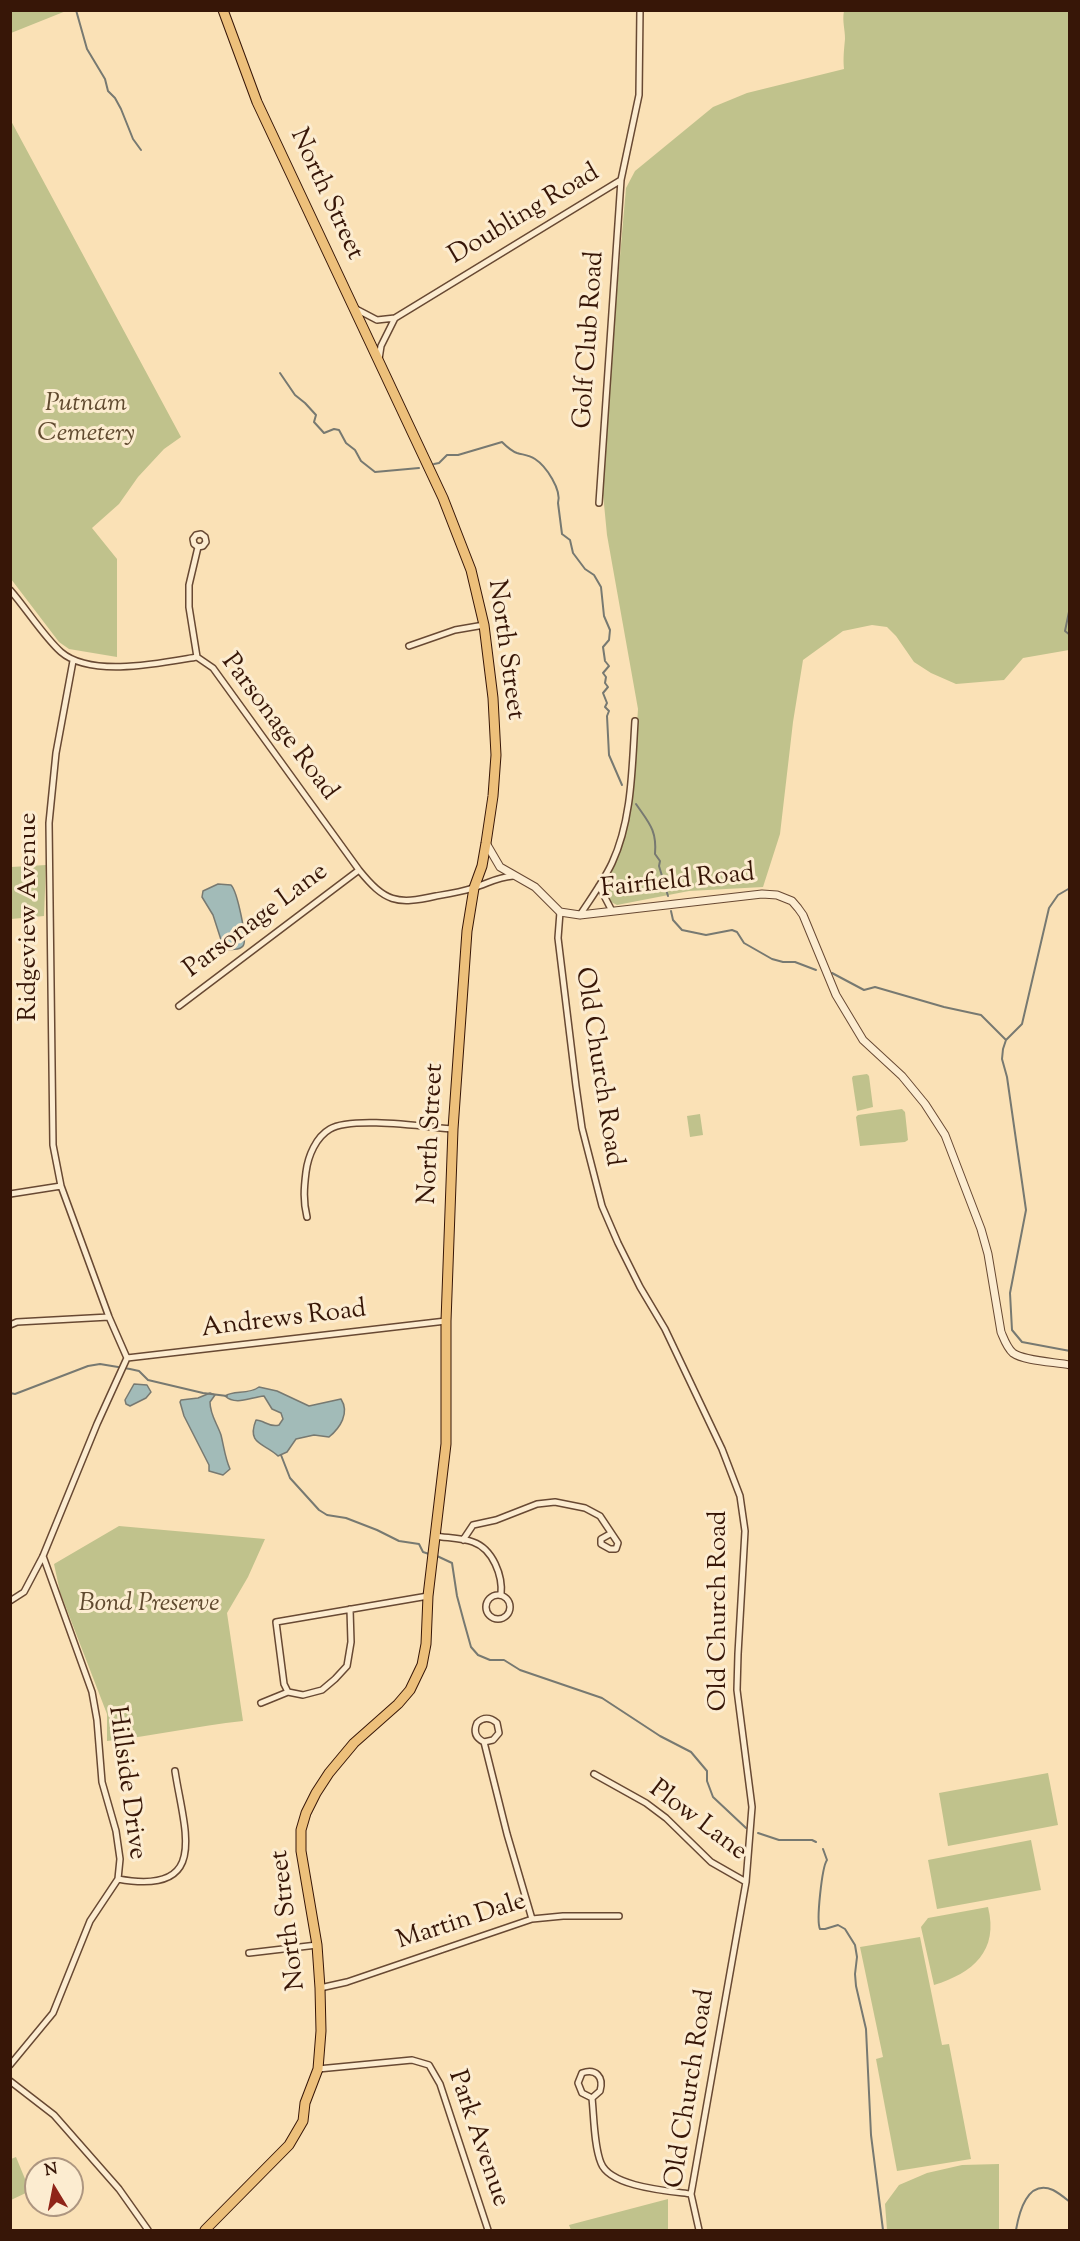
<!DOCTYPE html>
<style>
body{margin:0}
#map{position:relative;width:1080px;height:2241px;overflow:hidden;background:#fae1b6;font-family:"Sorts Mill Goudy",serif}
canvas{display:block}
.frame{position:absolute;inset:0;border:12px solid #371607;pointer-events:none}
.north{position:absolute;left:24px;top:2157px;width:60px;height:60px;box-sizing:border-box;background:#fcecd0;border:2px solid #ad9680;border-radius:50%;rotate:350deg;font-size:16px;font-weight:700;line-height:24px;text-align:center;color:#371607}
.north::after{content:'';display:block;margin:auto;width:21px;height:27px;background:#8f2418;clip-path:polygon(50% 0,100% 100%,50% 72%,0 100%)}
</style>
<div id="map">
<canvas width="1080" height="2241"></canvas>
<div class="frame"></div>
<div class="north">N</div>
</div>
<script>
const ctx = document.querySelector('canvas').getContext('2d');
ctx.lineJoin = 'round';
function fill(path, color) { ctx.fillStyle = color; ctx.fill(path, 'evenodd'); }
function trace(path, color, width, dash) { ctx.strokeStyle = color; ctx.lineWidth = width; ctx.lineCap = dash ? 'butt' : 'round'; ctx.setLineDash(dash || []); ctx.stroke(path); }
function label(font, color, halo, rows, align = 'center') {
  ctx.font = font + ' "Sorts Mill Goudy",serif'; ctx.lineWidth = 6; ctx.setLineDash([]); ctx.textBaseline = 'middle'; ctx.strokeStyle = halo; ctx.fillStyle = color; for (const [text, x, y, turn = 0] of rows) {
    ctx.save(); ctx.translate(x, y); ctx.rotate((+turn || 0) * Math.PI / 180); ctx.textAlign = isNaN(turn) ? turn : align; if (halo) ctx.strokeText(text, 0, 0); ctx.fillText(text, 0, 0); ctx.restore();
  }
}
fill(new Path2D(`
 M 11,10 L 66,10 L 66,11 L 11,33 Z
 M 844,11 L 1069,11 L 1069,650 L 1023,658 L 1004,680 L 956,684 L 931,673 L 914,662 L 896,636 L 887,627 L 872,625 L 843,631 L 803,660 L 793,722 L 780,834 L 763,887 L 689,891 L 617,905 L 607,900 L 603,885 L 625,826 L 633,786 L 638,709 L 607,535 L 601,473 L 626,188 L 635,171 L 713,107 L 747,93 L 844,69 C 843,58 844,50 845,39 C 845,29 842,21 844,11 Z
 M 10,119 L 181,437 L 164,449 L 138,477 L 119,504 L 92,528 L 117,559 L 117,657 L 69,649 L 59,642 L 11,579 Z
 M 46,865 L 44,916 L 11,919 L 11,867 Z
 M 867,1074 L 869,1076 L 873,1107 L 857,1111 L 852,1078 L 853,1076 Z
 M 902,1109 L 905,1112 L 908,1140 L 905,1142 L 860,1146 L 856,1117 L 858,1115 Z
 M 700,1114 L 703,1135 L 690,1137 L 687,1116 Z
 M 119,1526 L 265,1539 L 248,1577 L 227,1613 L 243,1721 C 197,1726 153,1736 107,1741 L 107,1714 L 60,1592 L 54,1564 Z
 M 1048,1773 L 1058,1825 L 948,1846 L 939,1793 Z
 M 1031,1840 L 1041,1890 L 937,1909 L 928,1860 Z
 M 988,1907 C 999,1951 973,1973 934,1985 L 921,1927 L 928,1918 Z
 M 920,1937 L 942,2045 L 949,2044 L 971,2159 L 897,2171 L 876,2059 L 883,2057 L 860,1947 Z
 M 16,2157 L 30,2191 L 11,2200 L 11,2159 Z
 M 999,2164 L 999,2230 L 887,2230 L 885,2204 L 899,2185 L 927,2173 L 962,2165 Z
 M 668,2199 L 668,2230 L 571,2230 L 569,2225 Z`), '#c0c28c');
const water = new Path2D(`
 M 218,884 L 231,885 C 237,891 248,940 243,946 C 240,950 229,950 224,949 L 213,915 L 202,897 L 203,891 Z
 M 134,1384 L 147,1385 L 151,1392 L 146,1398 L 130,1406 L 126,1404 L 125,1400 Z
 M 259,1387 L 277,1391 L 309,1406 L 341,1399 C 350,1413 340,1428 329,1437 L 314,1435 L 296,1439 L 287,1452 L 278,1456 C 265,1443 246,1445 256,1420 C 264,1420 269,1428 279,1425 L 283,1419 L 281,1413 L 272,1409 L 264,1396 C 251,1397 236,1406 225,1396 C 234,1390 248,1395 259,1387 Z
 M 210,1393 L 215,1395 L 210,1402 C 210,1415 217,1423 221,1435 C 224,1447 225,1458 230,1469 L 223,1475 L 209,1471 L 209,1465 L 184,1416 L 180,1402 L 181,1400 L 198,1398 Z`);
fill(water, '#a2bbb8');
trace(water, '#777971', 1.5);
trace(new Path2D(`
 M 76,10 L 87,49 L 105,79 L 108,91 L 115,98 L 121,109 L 133,139 L 141,150
 M 280,373 L 295,395 L 305,403 L 316,415 L 314,422 L 324,433 L 334,429 L 339,430 L 346,443 L 355,450 L 361,461 L 375,472 L 419,468
 M 434,464 L 439,463 L 447,455 L 458,455 L 502,442 C 506,446 511,451 517,453 C 524,455 529,455 535,459 C 546,466 562,490 558,503 L 562,534 L 570,540 L 573,553 L 585,569 L 594,575 L 601,587 L 604,616 L 610,630 L 609,640 L 603,647 L 605,661 L 609,666 L 603,673 L 606,677 L 605,683 L 608,687 L 603,693 L 607,703 L 605,707 L 609,711 L 607,716 L 609,755 L 622,785
 M 1070,607 L 1065,631 L 1070,635
 M 636,804 C 649,823 657,830 655,854 L 660,861 L 659,866 L 668,896
 M 1070,888 L 1058,895 L 1049,908 L 1022,1024 L 1006,1040 L 1003,1049 L 1002,1059 L 1007,1077 L 1026,1210 L 1010,1293 L 1012,1330 L 1022,1342 L 1070,1351
 M 671,911 L 673,920 L 682,930 L 706,935 L 732,930 L 737,932 L 744,943 L 772,959 L 783,962 L 795,962 L 816,970
 M 832,973 L 864,990 L 875,987 L 944,1007 L 981,1015 L 1006,1040
 M 10,1393 L 15,1394 L 88,1366 L 100,1364 L 130,1369 L 139,1371 L 148,1380 L 203,1393 L 227,1396
 M 281,1455 L 290,1478 L 319,1510 L 327,1515 L 346,1518 L 377,1530 L 399,1541 L 419,1544 L 423,1552 L 429,1554
 M 437,1556 L 452,1563 L 457,1596 L 464,1622 L 471,1647 L 478,1655 L 490,1660 L 504,1660 L 520,1670 L 602,1698 L 660,1736 L 691,1752 L 707,1771 L 707,1781 L 713,1797 L 746,1828
 M 758,1833 L 779,1840 L 812,1840 L 816,1842
 M 823,1849 L 827,1860 C 822,1867 816,1921 820,1929 L 825,1929 L 838,1925 L 845,1929 L 855,1945 L 857,1957 L 855,1974 L 856,1986 L 866,2029 L 871,2135 L 883,2230
 M 1016,2230 C 1019,2213 1027,2179 1053,2190 C 1059,2193 1065,2198 1070,2202`), '#777971', 2);
const minor = new Path2D(`
 M 356,309 L 377,320 L 395,318 L 621,180 L 639,95 L 640,10
 M 379,359 L 381,346 L 395,318
 M 599,503 L 621,180
 M 10,590 C 26,608 44,637 61,652 C 91,678 161,663 197,657 L 213,668 L 359,870 C 385,902 396,905 436,896 C 448,894 461,892 473,888 C 487,884 497,877 513,876
 M 409,646 L 455,630 L 484,625
 M 197,657 L 189,607 L 189,585 L 198,547 L 203,546 L 206,542 L 205,537 L 201,534 L 196,535 L 193,539 L 194,544 L 198,547
 M 599,886 L 612,911
 M 560,912 L 558,938 L 576,1086 L 582,1128 L 602,1206 L 618,1243 L 640,1287 L 665,1329 L 722,1449 L 740,1496 L 745,1531 L 738,1654 L 737,1690 L 752,1807 L 746,1882 L 691,2194 L 699,2230
 M 580,915 C 591,898 603,882 612,863 C 632,820 632,768 635,721
 M 179,1006 L 359,870
 M 10,1194 L 61,1186
 M 307,1217 C 303,1201 304,1188 306,1172 C 308,1156 316,1137 330,1129 C 352,1116 426,1127 453,1129
 M 10,1325 L 17,1322 L 109,1317
 M 127,1358 L 446,1321
 M 435,1536 C 447,1538 462,1538 473,1542 C 493,1549 503,1576 501,1595
 M 463,1540 L 473,1525 L 496,1520 L 537,1504 L 555,1502 L 585,1508 L 600,1516 L 618,1543 L 616,1549 L 610,1549 L 601,1544 L 601,1539 L 610,1534
 M486 1607a12 12 0 1 1 24 0a12 12 0 1 1-24 0Z
 M 10,1601 L 24,1592 L 43,1556 L 97,1424 L 127,1358 L 109,1317 L 61,1186 L 53,1145 L 49,823 L 56,753 L 73,661
 M 288,1692 L 284,1684 L 276,1622 L 428,1596
 M 261,1703 L 288,1692 L 303,1695 L 322,1690 L 335,1679 L 347,1666 L 351,1642 L 350,1609
 M 484,1742 L 493,1740 L 499,1733 L 497,1723 C 490,1717 483,1717 477,1723 C 473,1732 476,1738 484,1742 L 507,1834 L 532,1919
 M 594,1774 L 646,1803 L 666,1818 L 711,1862 L 746,1882
 M 118,1879 C 211,1896 184,1830 175,1771
 M 249,1953 L 317,1945
 M 320,1988 L 347,1982 L 532,1919 L 563,1916 L 619,1916
 M 10,2065 L 53,2013 L 90,1921 L 118,1879 L 120,1859 L 116,1831 L 102,1782 L 97,1720 L 92,1692 L 43,1556
 M 318,2069 L 412,2060 L 429,2065 L 440,2084 L 488,2230
 M 10,2081 L 54,2115 L 119,2189 L 148,2230
 M 592,2098 L 582,2093 L 578,2083 L 582,2073 C 596,2068 604,2077 600,2091 L 592,2098 C 594,2117 594,2146 601,2163 C 610,2187 669,2191 691,2194`);
const tertiary = new Path2D(`
 M 486,843 L 500,867 L 535,887 L 560,912 L 580,915 L 762,894 L 777,895 L 792,901 L 798,908 L 803,915 L 836,995 L 863,1040 L 902,1076 L 925,1104 L 945,1135 L 981,1229 L 988,1254 L 1001,1332 C 1004,1339 1007,1348 1013,1353 C 1024,1361 1055,1362 1070,1365`);
const primary = new Path2D(`
 M 205,2230 L 289,2145 L 303,2121 L 305,2103 L 318,2069 L 321,2031 L 320,1988 L 317,1945 L 301,1851 L 301,1830 L 306,1813 L 316,1793 L 329,1773 L 354,1743 L 398,1704 L 410,1690 L 422,1665 L 426,1644 L 428,1596 L 446,1444 L 446,1321 L 453,1129 L 467,931 L 474,888 L 482,866 L 486,843 L 493,796 L 496,755 L 493,698 L 484,625 L 471,570 L 443,498 L 257,102 L 223,10`);
trace(minor, '#684933', 8);
trace(tertiary, '#684933', 9);
trace(primary, '#371607', 11);
trace(minor, '#fcecd0', 5);
trace(tertiary, '#fcecd0', 7);
trace(primary, '#edc07b', 9);
label('26px', '#371607', '#fcecd0', [
 ["North Street",325,195,65],
 ["Doubling Road",525,216,-31],
 ["Golf Club Road",591,340,-86],
 ["North Street",504,650,82],
 ["Parsonage Road",278,728,53],
 ["Fairfield Road",678,883,-6],
 ["Ridgeview Avenue",31,917,-90],
 ["Parsonage Lane",257,922,-37],
 ["Old Church Road",597,1067,81],
 ["North Street",433,1134,-87],
 ["Andrews Road",284,1321,-7],
 ["Old Church Road",721,1611,-90],
 ["Hillside Drive",125,1783,82],
 ["Plow Lane",697,1822,37],
 ["North Street",290,1920,-97],
 ["Martin Dale",462,1923,-18],
 ["Old Church Road",692,2089,-81],
 ["Park Avenue",477,2139,71]
]);
label('italic 26px', '#604a2f', '#fcecd0', [
 ["Putnam",86,406],
 ["Cemetery",86,436],
 ["Bond Preserve",149,1606]
]);
</script>
